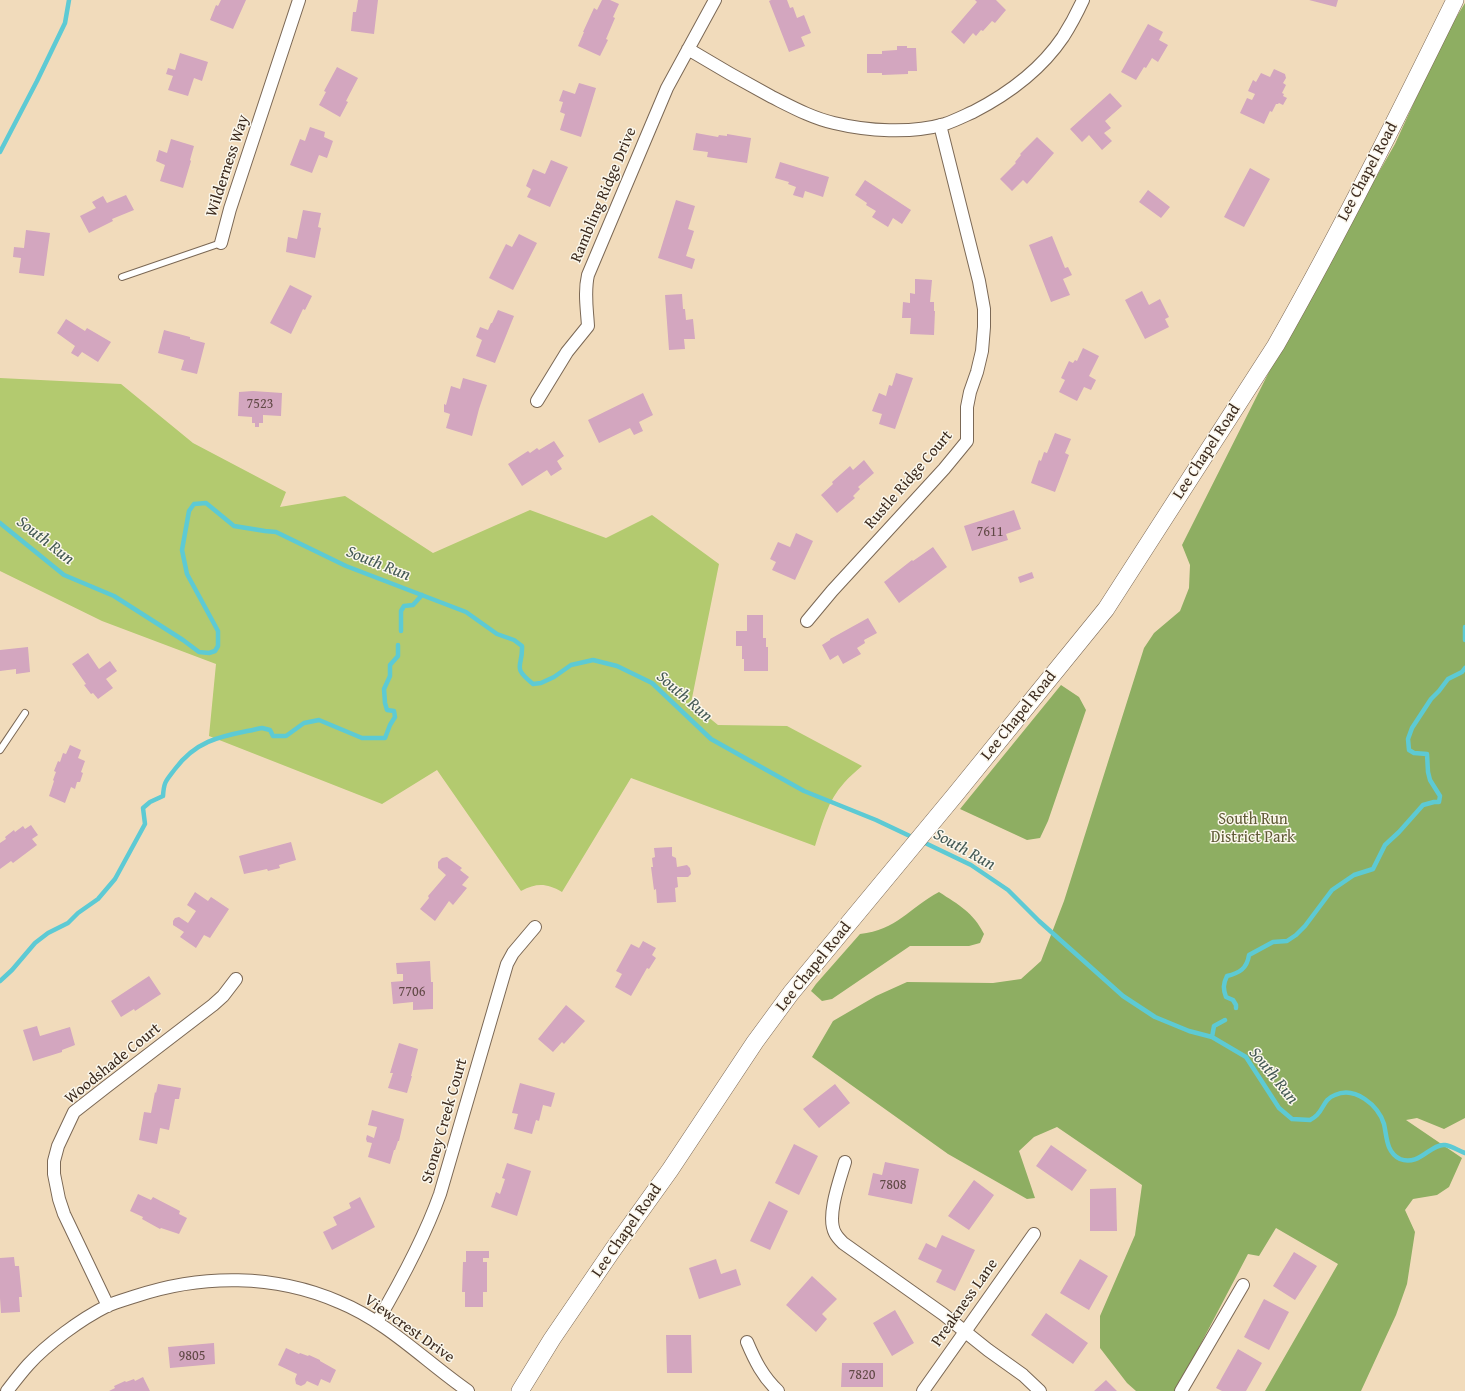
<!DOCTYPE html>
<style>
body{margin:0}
canvas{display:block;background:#f1dbbb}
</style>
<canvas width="1465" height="1391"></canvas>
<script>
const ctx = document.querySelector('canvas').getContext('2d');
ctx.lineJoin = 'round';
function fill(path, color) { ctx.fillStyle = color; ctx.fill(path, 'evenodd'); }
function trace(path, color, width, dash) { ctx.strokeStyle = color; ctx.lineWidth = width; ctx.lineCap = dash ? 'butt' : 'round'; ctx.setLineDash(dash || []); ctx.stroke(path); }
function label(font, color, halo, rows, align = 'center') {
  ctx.font = font + ' "Gentium Book Plus",serif'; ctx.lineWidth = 3; ctx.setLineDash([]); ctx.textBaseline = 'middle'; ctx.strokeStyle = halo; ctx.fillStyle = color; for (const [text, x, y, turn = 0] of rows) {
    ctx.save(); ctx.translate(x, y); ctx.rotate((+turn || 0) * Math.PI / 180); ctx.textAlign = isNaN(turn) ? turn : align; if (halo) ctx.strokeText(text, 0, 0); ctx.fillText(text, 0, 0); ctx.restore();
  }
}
fill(new Path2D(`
 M 0,378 L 121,384 L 193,443 L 286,492 L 280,507 L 345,496 L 433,553 L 530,510 L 606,538 L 652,515 L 719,564 L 691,703 L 718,725 L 787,726 L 862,766 C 856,771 849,777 844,783 C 828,800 822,824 815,846 L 631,778 L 562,892 C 546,883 537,883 521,891 L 437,770 L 382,804 L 209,736 L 216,664 L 102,621 L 0,571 Z`), '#b3ca6f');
fill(new Path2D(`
 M 1465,3 L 1465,1118 L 1444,1129 L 1417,1118 L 1406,1120 L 1462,1158 L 1449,1187 L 1437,1195 L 1413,1199 L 1405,1210 L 1415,1232 L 1407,1284 L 1396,1315 L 1361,1391 L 1265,1391 L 1338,1264 L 1276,1228 L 1259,1256 L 1248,1254 L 1176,1391 L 1136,1391 L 1127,1383 L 1100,1348 L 1100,1316 L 1135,1235 L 1142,1185 L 1057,1127 L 1034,1137 L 1019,1151 L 1035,1198 L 1027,1199 L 948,1154 L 812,1057 L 833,1021 L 876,996 L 907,982 L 993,983 L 1021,979 L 1041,961 L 1064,901 L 1144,648 L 1154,633 L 1180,611 L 1189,588 L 1190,565 L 1182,545 L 1277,356 L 1326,265 L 1395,144 L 1427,74 L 1454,21 Z
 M 1061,685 L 1079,697 L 1086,710 L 1048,821 L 1040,838 L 1027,840 L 960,809 Z
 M 939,892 C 959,905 973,912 984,934 L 980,943 L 969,946 L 910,946 L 832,999 L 822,1001 L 811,991 L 816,984 L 860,934 C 897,930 909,908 939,892 Z`), '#8eae62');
trace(new Path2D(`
 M 0,152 L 37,81 L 65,23 L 69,0
 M 0,523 L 64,575 L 114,596 L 183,640 L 199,652 L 209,653 L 215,651 L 218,646 L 218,631 L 187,574 L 182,550 L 189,511 L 194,504 L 206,503 L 234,526 L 265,531 L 276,532 L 346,566 L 466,612 L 497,634 L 514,640 L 522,646 C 523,668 511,666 533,684 L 541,683 L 554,677 L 571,665 L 593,660 L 617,666 L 652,683 L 711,739 L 804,791 L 876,820 L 914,838
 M 1465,627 L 1465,640
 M 401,631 L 401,611 L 404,606 L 413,605 L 422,595
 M 921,841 L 971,865 L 1008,890 L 1039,921 L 1123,996 L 1155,1017 L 1189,1031 L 1212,1037 L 1246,1057 L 1279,1108 L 1292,1119 L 1310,1120 C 1312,1119 1315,1117 1317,1115 C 1324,1108 1324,1099 1335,1095 C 1355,1086 1378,1105 1384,1124 C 1387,1137 1386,1152 1400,1159 C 1419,1167 1431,1143 1445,1145 C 1452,1146 1459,1151 1465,1153
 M 0,981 L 12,970 L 35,943 L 48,933 L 68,923 L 78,913 L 98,899 L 115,879 L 145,824 L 143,808 L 150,802 L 163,796 C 164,781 166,781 175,769 C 199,737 226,736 262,728 L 270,730 L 273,736 L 286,736 L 304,723 L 319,720 L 362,738 L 385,738 L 390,725 L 395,717 L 394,711 L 387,710 L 385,703 L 384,689 L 390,676 L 390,665 L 398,656 L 398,645
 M 1236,1008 L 1236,1005 L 1233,1000 L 1226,997 C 1223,989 1223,984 1227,976 C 1239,973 1247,969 1249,955 L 1273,942 L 1287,941 L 1296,935 L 1305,926 L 1332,890 L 1354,875 L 1373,869 L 1385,845 L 1399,832 L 1423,805 L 1434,802 L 1439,802 L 1440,796 L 1430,780 L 1428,772 L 1427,754 L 1414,753 L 1409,750 L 1408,739 L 1412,728 L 1431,699 L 1439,691 L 1448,679 L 1462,672 L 1465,668
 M 1212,1037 L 1214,1026 L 1225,1020`), '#5dcad4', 4.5);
fill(new Path2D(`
 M 221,0 L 246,0 L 233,29 L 210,20 L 216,5 L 218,6 Z
 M 358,0 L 378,0 L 374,34 L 351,31 L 353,12 L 356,12 Z
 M 602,0 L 610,0 L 619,4 L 613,17 L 615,18 L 606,39 L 608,40 L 600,56 L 578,46 L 584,32 L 583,32 L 594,8 L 597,10 Z
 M 771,0 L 787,0 L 790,8 L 793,7 L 797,18 L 804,15 L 811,33 L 801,37 L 805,46 L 789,52 L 769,1 Z
 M 975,0 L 996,0 L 1006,10 L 995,23 L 992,21 L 983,31 L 981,30 L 976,36 L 973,33 L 964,44 L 951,32 L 977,2 Z
 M 1309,0 L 1338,0 L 1336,7 Z
 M 1148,24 L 1163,32 L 1159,40 L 1168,45 L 1158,62 L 1152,58 L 1146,68 L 1144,67 L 1136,80 L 1121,72 Z
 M 897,46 L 907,46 L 907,48 L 916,48 L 917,71 L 908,71 L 908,74 L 882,75 L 882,73 L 867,73 L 867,54 L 882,54 L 882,51 L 897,50 Z
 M 180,53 L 208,62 L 202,81 L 194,78 L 188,96 L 168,90 L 173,76 L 166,74 L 168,68 L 175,70 Z
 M 337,67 L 358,78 L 346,101 L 348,102 L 340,117 L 319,105 L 326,92 L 324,91 Z
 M 1274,69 L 1285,74 L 1286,78 L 1283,83 L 1286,85 L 1282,93 L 1284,94 L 1283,96 L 1287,98 L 1283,105 L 1279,103 L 1278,104 L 1276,104 L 1272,112 L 1270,111 L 1264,124 L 1240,113 L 1247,98 L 1252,100 L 1255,94 L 1248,91 L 1253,80 L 1256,82 L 1261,73 L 1270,77 Z
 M 579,83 L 596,88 L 581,137 L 560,130 L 565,114 L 560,112 L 563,102 L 559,101 L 563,90 L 575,94 Z
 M 1110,93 L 1122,106 L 1105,121 L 1111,128 L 1104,133 L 1112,141 L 1102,150 L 1089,135 L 1082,142 L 1070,129 Z
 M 310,127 L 325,132 L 324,137 L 333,141 L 327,158 L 319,155 L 312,173 L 290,165 L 300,139 L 305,141 Z
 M 696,133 L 718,137 L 719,135 L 727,136 L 727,134 L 751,138 L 747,163 L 707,157 L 708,152 L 693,150 Z
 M 1037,137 L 1054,153 L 1027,184 L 1023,180 L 1012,191 L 1000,179 L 1016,163 L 1015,162 L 1021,155 L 1020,154 Z
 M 171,139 L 194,146 L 190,160 L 191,161 L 183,188 L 160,181 L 165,165 L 156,161 L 159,150 L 167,153 Z
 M 551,160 L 568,167 L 550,207 L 527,197 L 531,189 L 526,186 L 533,169 L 545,174 Z
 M 780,162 L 829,177 L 823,197 L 805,191 L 803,198 L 793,195 L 796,187 L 788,184 L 789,182 L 775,178 Z
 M 1250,168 L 1270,179 L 1244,227 L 1224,217 Z
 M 865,180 L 911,210 L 902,224 L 893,218 L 888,227 L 872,217 L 876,211 L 866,205 L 867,203 L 855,195 Z
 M 1148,190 L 1170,207 L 1161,218 L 1139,202 Z
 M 126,195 L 134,210 L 112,219 L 113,221 L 89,233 L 80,216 L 96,208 L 92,202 L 103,196 L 107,203 Z
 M 676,200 L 695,206 L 688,229 L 694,231 L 686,256 L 695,259 L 692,269 L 658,258 Z
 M 303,210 L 321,213 L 318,227 L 321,228 L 315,258 L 286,252 L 288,237 L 297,239 Z
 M 26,230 L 50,233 L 44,276 L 19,273 L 21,258 L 13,257 L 14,247 L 24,248 Z
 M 519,234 L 537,243 L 513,290 L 489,278 L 506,244 L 512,247 Z
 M 1052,236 L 1065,268 L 1068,267 L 1072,275 L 1063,279 L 1070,295 L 1051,302 L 1029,245 Z
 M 915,279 L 932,280 L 930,302 L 934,302 L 934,311 L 935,311 L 934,335 L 910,334 L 911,318 L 902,318 L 903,302 L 910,303 L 910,293 L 915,294 Z
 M 290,285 L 312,296 L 305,310 L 303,309 L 291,334 L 270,323 Z
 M 1142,291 L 1149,305 L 1160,299 L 1169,317 L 1165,319 L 1169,327 L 1145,339 L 1125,300 Z
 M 682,294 L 683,309 L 685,309 L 686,320 L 693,319 L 695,339 L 684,339 L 685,349 L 669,350 L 665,295 Z
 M 498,310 L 514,316 L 495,363 L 476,356 L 482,340 L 476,337 L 480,327 L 488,330 L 491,323 L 492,323 Z
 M 66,319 L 85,331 L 87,328 L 111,342 L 98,362 L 82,352 L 78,357 L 71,353 L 75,346 L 57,333 Z
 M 164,330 L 190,337 L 190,339 L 205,343 L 197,374 L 181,370 L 184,360 L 158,353 Z
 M 1083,348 L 1099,356 L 1089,376 L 1096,380 L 1091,390 L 1084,387 L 1077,401 L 1059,392 L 1065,380 L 1061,378 L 1069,361 L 1073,363 L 1075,360 L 1077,361 Z
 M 896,373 L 913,378 L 895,429 L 879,424 L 882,414 L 872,411 L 879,393 L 886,396 L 889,385 L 892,386 Z
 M 463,378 L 487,385 L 479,409 L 472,436 L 446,428 L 450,414 L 444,412 L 444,404 L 446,405 L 451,386 L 460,389 Z
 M 253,391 L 282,393 L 281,416 L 263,415 L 263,423 L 259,423 L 259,427 L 255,427 L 255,423 L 252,423 L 252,417 L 238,416 L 239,392 Z
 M 643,393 L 653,415 L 639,422 L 643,431 L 634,435 L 630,428 L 599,443 L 588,420 Z
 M 1055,433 L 1071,439 L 1065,453 L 1069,455 L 1055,492 L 1031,483 L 1039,460 L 1041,461 L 1044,452 L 1047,453 Z
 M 554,441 L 564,456 L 557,461 L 562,469 L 551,476 L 547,470 L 522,486 L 508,464 L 528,451 L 530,453 L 537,448 L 539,450 Z
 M 864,460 L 874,473 L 858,487 L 860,489 L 853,496 L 855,498 L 837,513 L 821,495 L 833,484 L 832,482 L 850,466 L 853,470 Z
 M 1014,510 L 1021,529 L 1006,534 L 1008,540 L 972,551 L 964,526 Z
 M 796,533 L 813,541 L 795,580 L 772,570 L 776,562 L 770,559 L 778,542 L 790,547 Z
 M 933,547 L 947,567 L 899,603 L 884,582 L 912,560 L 913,561 Z
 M 1032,572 L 1034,578 L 1020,583 L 1018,577 Z
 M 747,615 L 763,615 L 763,638 L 766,638 L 766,647 L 768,647 L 768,671 L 744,671 L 744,659 L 742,659 L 742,646 L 736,646 L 736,631 L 747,631 Z
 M 868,618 L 877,633 L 864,640 L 865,643 L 857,648 L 861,654 L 843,664 L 838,655 L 830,660 L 822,645 L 830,640 L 830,639 Z
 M 28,647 L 30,672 L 16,674 L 16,669 L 0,671 L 0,650 Z
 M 88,653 L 99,669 L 110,661 L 117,671 L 106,679 L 113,688 L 98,699 L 93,693 L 91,694 L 84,685 L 86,684 L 72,664 Z
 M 70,745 L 81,750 L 78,758 L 85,761 L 81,772 L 83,773 L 80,782 L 77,782 L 75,789 L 71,787 L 65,803 L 49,796 L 54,781 L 53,780 L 56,772 L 54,771 L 58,761 L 60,762 L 63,753 L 66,754 Z
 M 31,825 L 38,835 L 32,839 L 37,845 L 13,863 L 11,861 L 0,869 L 0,843 L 6,839 L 5,837 L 14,830 L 15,832 L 23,826 L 25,829 Z
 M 291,842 L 296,860 L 279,865 L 280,868 L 268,871 L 267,869 L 258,871 L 244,874 L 239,856 Z
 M 672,847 L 672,856 L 676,858 L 677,867 L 687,865 L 690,868 L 691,874 L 688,877 L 677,877 L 678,887 L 675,888 L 676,902 L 657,903 L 656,889 L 654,890 L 651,867 L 653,867 L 652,858 L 655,857 L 654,848 Z
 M 447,857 L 462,868 L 460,870 L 469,877 L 462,885 L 467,888 L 453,905 L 449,901 L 435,921 L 420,909 L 429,898 L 428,896 L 446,875 L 438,868 L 438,862 L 442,858 Z
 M 195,892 L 208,901 L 211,897 L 229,909 L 210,938 L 204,935 L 196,948 L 180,937 L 184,932 L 173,925 L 173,921 L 175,918 L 179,917 L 188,923 L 196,911 L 187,905 Z
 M 643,941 L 656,948 L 652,955 L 656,958 L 649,969 L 647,968 L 631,996 L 615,987 L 622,974 L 616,971 L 631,944 L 639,948 Z
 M 430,961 L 431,982 L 433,982 L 433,1009 L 413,1010 L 413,1002 L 393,1004 L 391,982 L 403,981 L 403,974 L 397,974 L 396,963 Z
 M 149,976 L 161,994 L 135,1011 L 134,1009 L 121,1017 L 111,1001 Z
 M 566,1005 L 585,1021 L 564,1044 L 562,1042 L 553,1052 L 538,1039 Z
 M 37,1026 L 40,1036 L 70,1027 L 75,1045 L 62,1050 L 62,1052 L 33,1061 L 23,1030 Z
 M 399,1043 L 418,1049 L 411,1076 L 412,1076 L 407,1093 L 388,1088 L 393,1073 L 390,1073 Z
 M 520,1083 L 555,1093 L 551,1107 L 543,1105 L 539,1121 L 536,1120 L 532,1134 L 514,1129 L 518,1114 L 512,1113 Z
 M 158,1084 L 181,1088 L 179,1099 L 175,1099 L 169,1130 L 160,1128 L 157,1144 L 139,1140 L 144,1112 L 151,1113 L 155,1092 L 156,1093 Z
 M 835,1084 L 850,1103 L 819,1128 L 803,1109 Z
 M 372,1110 L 404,1119 L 399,1141 L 398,1141 L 395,1150 L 394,1150 L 390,1164 L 368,1157 L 372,1143 L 367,1142 L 366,1139 L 367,1135 L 374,1138 L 377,1127 L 368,1125 Z
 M 794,1144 L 818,1156 L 799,1195 L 775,1183 Z
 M 1051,1145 L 1087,1170 L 1072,1191 L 1036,1166 Z
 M 885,1162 L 919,1169 L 912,1204 L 868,1195 L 873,1173 L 882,1175 Z
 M 507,1163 L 531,1171 L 517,1216 L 491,1207 L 496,1192 L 500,1194 L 505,1179 L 502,1178 Z
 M 974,1180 L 994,1195 L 969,1230 L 948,1216 Z
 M 1116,1188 L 1117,1231 L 1090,1231 L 1090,1189 Z
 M 138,1194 L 151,1200 L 153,1197 L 180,1211 L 179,1214 L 187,1218 L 179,1234 L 161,1228 L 160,1229 L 142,1219 L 143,1217 L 130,1211 Z
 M 360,1197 L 375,1227 L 332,1250 L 323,1232 L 337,1225 L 333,1217 L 351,1208 L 349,1203 Z
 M 769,1201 L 788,1211 L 770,1250 L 750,1241 Z
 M 942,1235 L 975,1250 L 955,1291 L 936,1282 L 942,1270 L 918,1259 L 926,1243 L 936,1248 Z
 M 466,1251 L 489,1251 L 489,1258 L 483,1258 L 483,1262 L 487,1262 L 487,1292 L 483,1292 L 483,1307 L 465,1307 L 465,1292 L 462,1292 L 463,1262 L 466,1262 Z
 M 1294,1252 L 1317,1266 L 1295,1300 L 1273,1286 Z
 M 14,1257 L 15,1266 L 19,1266 L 22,1297 L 19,1297 L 20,1312 L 1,1313 L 0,1298 L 0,1258 Z
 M 716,1259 L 721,1274 L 736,1269 L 741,1285 L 699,1299 L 689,1268 Z
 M 1080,1259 L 1108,1276 L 1089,1310 L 1060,1293 Z
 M 812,1276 L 837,1299 L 822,1314 L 827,1319 L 816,1332 L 786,1305 Z
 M 1264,1299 L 1289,1312 L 1269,1350 L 1244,1337 Z
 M 895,1310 L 914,1343 L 892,1356 L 873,1323 Z
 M 1046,1313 L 1088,1343 L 1073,1364 L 1031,1335 Z
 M 666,1335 L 691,1335 L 692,1373 L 667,1373 Z
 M 214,1343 L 215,1364 L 170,1368 L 168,1347 Z
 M 286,1348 L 299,1354 L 300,1353 L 308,1356 L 309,1355 L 320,1360 L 320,1361 L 336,1370 L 330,1383 L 321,1379 L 318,1386 L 307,1381 L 305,1384 L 301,1386 L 296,1384 L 295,1379 L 297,1374 L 278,1365 Z
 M 1238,1349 L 1262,1363 L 1246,1391 L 1222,1391 L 1216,1388 Z
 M 842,1363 L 883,1363 L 883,1387 L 841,1387 Z
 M 143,1377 L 150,1391 L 109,1391 L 115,1388 L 114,1386 L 125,1381 L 126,1382 L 134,1379 L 135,1381 Z
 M 1106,1380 L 1117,1391 L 1094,1391 Z`), '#d3a6bf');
const lane = new Path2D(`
 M 122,277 L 221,243
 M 0,750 L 25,713`);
const street = new Path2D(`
 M 688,49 C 716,66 744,82 772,97 C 792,107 812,118 834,123 C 867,131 911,134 945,124 C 954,121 964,116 973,112 C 1008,94 1040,71 1063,37 C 1070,26 1077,13 1083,0
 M 221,243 L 230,209 L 299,0
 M 537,401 L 567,352 L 588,326 C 587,309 584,292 588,275 L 667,88 L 715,0
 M 807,621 L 832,591 L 944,469 L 967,441 L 967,407 L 970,392 L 977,372 L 982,351 L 984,327 L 984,309 L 979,281 L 940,125
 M 845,1162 C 840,1179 826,1217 835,1233 C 837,1237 840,1240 843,1243 L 943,1314 L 988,1350 L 1023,1375 L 1040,1391
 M 108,1306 L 64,1214 L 59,1199 L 54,1174 L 54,1161 L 58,1146 L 74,1112 L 106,1087 L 213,1005 L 223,996 L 236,979
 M 377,1322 C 401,1281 424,1239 440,1194 L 507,964 L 513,953 L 535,927
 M 747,1342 C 755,1361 763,1377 778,1391
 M 7,1391 C 14,1382 20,1374 28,1365 C 47,1344 81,1319 107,1306 C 116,1302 127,1299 136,1296 C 202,1274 275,1274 339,1302 C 388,1322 426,1362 468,1391
 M 923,1391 L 1034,1234
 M 1181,1391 L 1243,1285`);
const secondary = new Path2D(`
 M 520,1391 L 552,1339 L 612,1251 L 670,1170 L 755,1042 L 791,993 L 955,795 L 1106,609 L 1276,345 C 1340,232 1398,116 1455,0`);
trace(lane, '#7b6855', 8);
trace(street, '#7b6855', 14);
trace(secondary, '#7b6855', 18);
trace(lane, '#fff', 6);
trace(street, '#fff', 12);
trace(secondary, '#fff', 17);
label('14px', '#614946', null, [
 ["7523",260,404],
 ["7611",990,532],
 ["7706",412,992],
 ["7808",893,1185],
 ["9805",192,1356],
 ["7820",862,1375]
]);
label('16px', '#3b2a1e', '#fbf7ec', [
 ["Wilderness Way",228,166,-72],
 ["Lee Chapel Road",1368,172,-62],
 ["Rambling Ridge Drive",604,195,-67],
 ["Lee Chapel Road",1207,452,-57],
 ["Rustle Ridge Court",909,480,-49],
 ["Lee Chapel Road",1019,716,-51],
 ["Lee Chapel Road",814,967,-51],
 ["Woodshade Court",113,1064,-39],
 ["Stoney Creek Court",445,1121,-74],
 ["Lee Chapel Road",627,1231,-55],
 ["Preakness Lane",965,1303,-55],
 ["Viewcrest Drive",409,1329,35]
]);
label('16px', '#5f5a36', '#fbf7ec', [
 ["South Run",1253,820],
 ["District Park",1253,838]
]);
label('italic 17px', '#455a55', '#fbf7ec', [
 ["South Run",45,541,38],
 ["South Run",378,564,22],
 ["South Run",684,697,41],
 ["South Run",964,850,29],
 ["South Run",1273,1076,51]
]);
</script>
